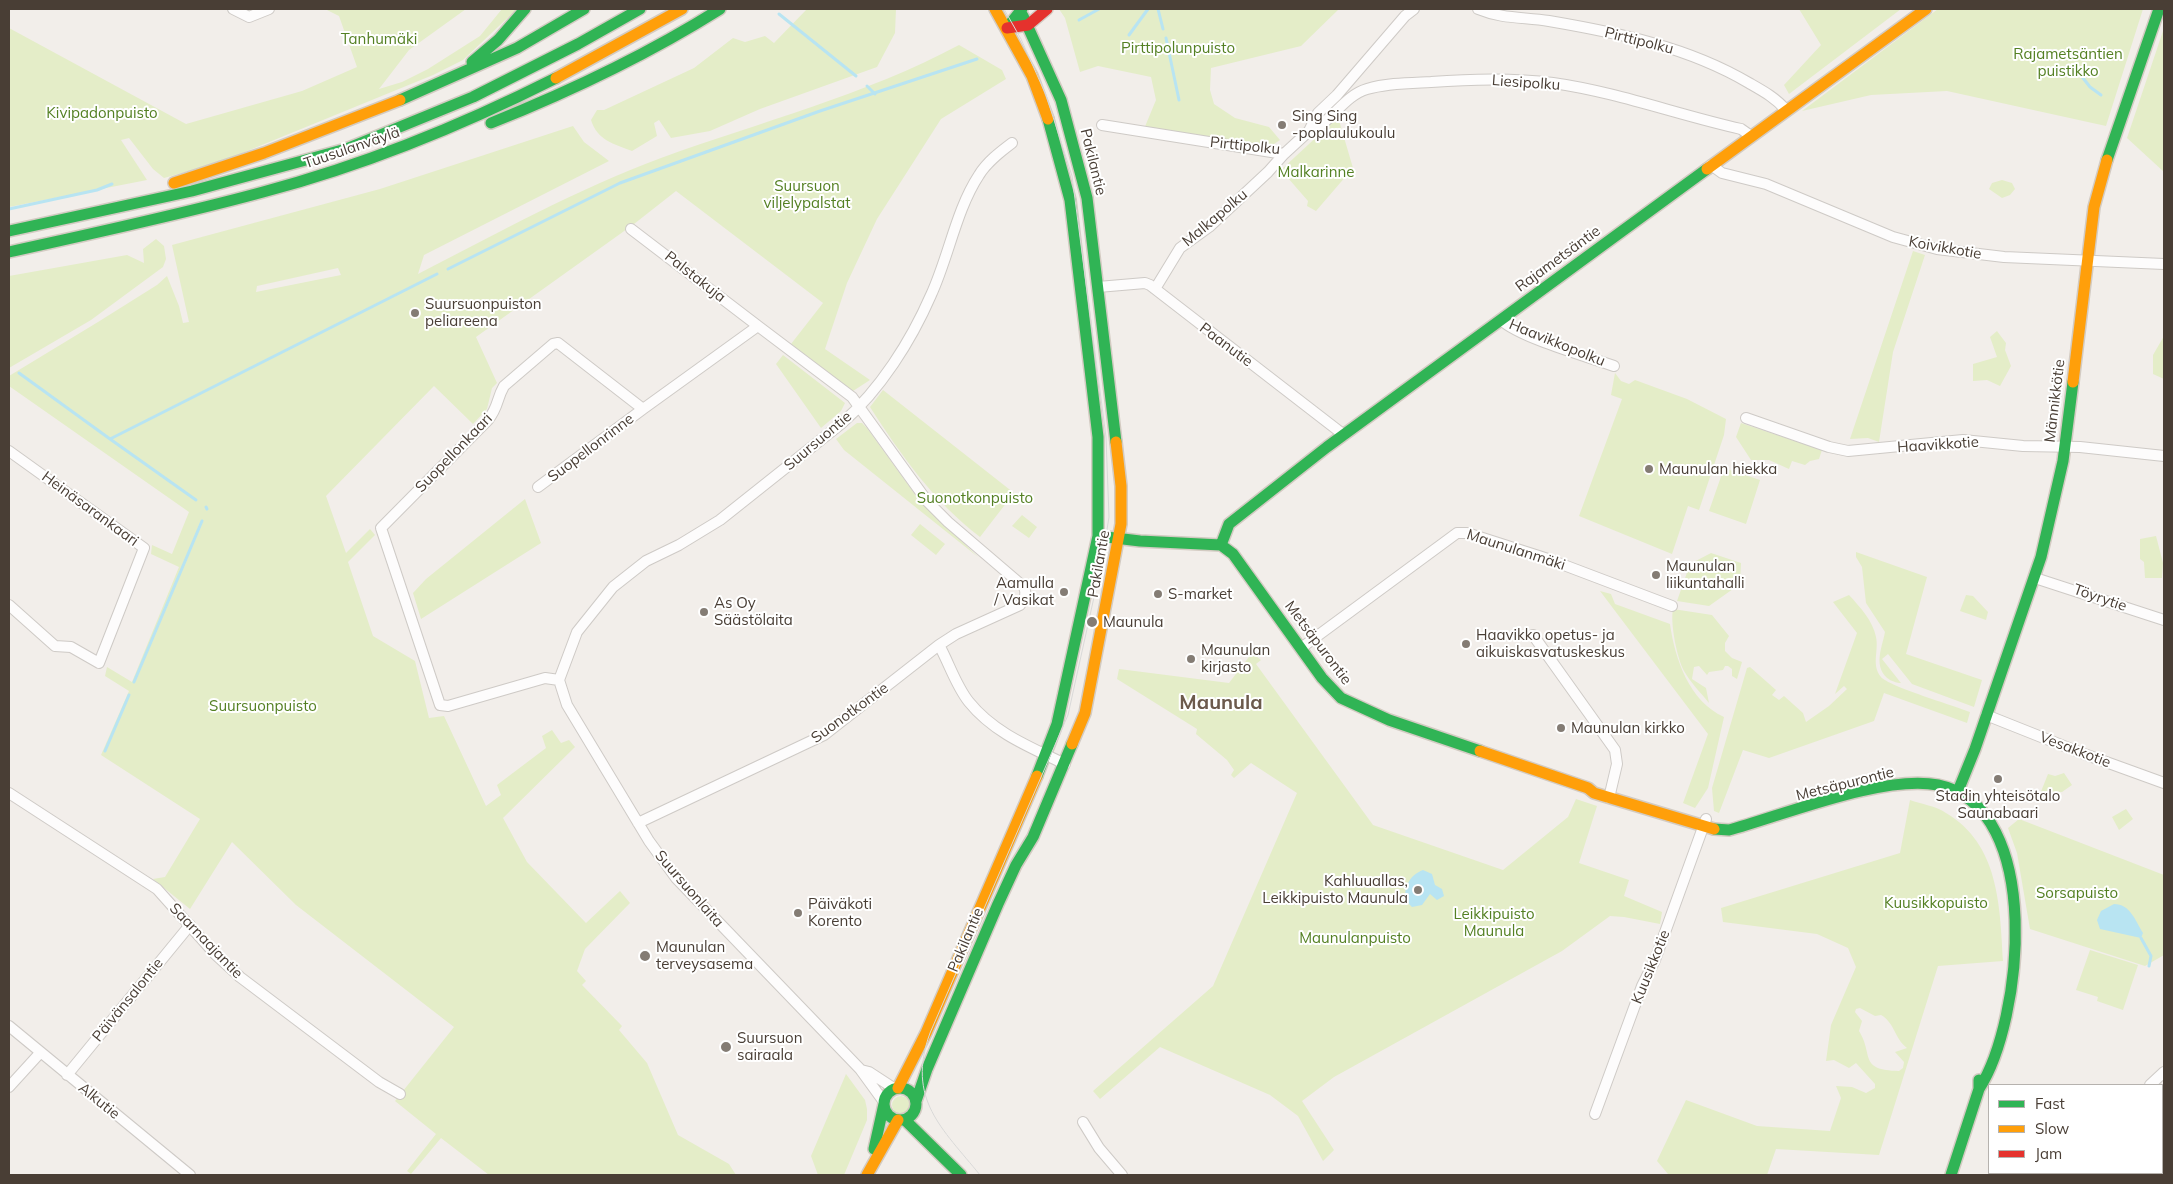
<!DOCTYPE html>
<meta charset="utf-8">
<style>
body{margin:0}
#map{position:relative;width:2173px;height:1184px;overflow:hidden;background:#f2eeea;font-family:Mulish,sans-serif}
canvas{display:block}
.frame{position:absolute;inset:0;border:10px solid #493e35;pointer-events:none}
.legend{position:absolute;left:1988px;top:1084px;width:175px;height:90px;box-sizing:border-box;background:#fff;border:1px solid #b6b2ae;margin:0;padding:6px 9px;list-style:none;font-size:15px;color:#493e35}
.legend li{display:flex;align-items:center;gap:10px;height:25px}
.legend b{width:25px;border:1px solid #b6b2ae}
</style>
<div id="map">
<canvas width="2173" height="1184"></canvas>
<div class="frame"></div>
<ul class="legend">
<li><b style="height:6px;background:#30b455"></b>Fast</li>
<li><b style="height:6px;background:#ff9f0a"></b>Slow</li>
<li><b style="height:6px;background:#e5322d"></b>Jam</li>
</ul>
</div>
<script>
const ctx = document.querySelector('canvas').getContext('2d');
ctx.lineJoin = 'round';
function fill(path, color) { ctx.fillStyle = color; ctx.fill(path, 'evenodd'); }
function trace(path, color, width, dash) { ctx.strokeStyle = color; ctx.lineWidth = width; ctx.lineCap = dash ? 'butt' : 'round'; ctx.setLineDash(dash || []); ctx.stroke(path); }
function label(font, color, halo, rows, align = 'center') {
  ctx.font = font + ' Mulish,sans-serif'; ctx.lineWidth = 4; ctx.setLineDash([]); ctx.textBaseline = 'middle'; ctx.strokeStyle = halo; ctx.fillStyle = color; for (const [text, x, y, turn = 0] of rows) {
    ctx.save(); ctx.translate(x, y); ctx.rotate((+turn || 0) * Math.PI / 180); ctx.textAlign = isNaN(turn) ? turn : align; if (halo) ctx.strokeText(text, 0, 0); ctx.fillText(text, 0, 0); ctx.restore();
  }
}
fill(new Path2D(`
 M 325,9 L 466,9 L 409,50 L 379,89 L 402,82 L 428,69 L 480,36 L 502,9 L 517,9 L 463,60 L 433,75 L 218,163 L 164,178 L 153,169 L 129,138 L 121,140 L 147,180 L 9,207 L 9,28 L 186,124 L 302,91 L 357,67 L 339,16 Z
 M 807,9 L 896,9 L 895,33 L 877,67 L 760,109 L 710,131 L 671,138 L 659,120 L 654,123 L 657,136 L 632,151 C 614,144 597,140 591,120 L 597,110 L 604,110 L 694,68 L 733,38 L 745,42 L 765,36 L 774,43 Z
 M 1059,9 L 1339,9 L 1301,46 L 1211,68 L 1210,90 L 1214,104 L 1235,118 L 1269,127 L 1280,140 L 1274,144 L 1260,146 L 1144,129 L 1156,100 L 1151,77 L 1098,66 L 1080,72 L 1065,18 Z
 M 1799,9 L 1901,9 L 1789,94 L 1784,85 L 1821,45 Z
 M 1938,9 L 2143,9 L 2106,126 L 1947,91 L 1871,95 L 1802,111 Z
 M 2164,28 L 2164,172 L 2127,138 Z
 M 959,45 L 1002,70 L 1006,79 L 941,119 L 877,219 L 847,283 L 825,349 L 870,380 L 853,391 L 791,344 L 823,303 L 676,191 L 634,224 L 476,337 L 497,383 L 492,388 L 487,409 L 473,424 L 434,386 L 326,496 L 346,553 L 370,529 L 375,535 L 348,562 L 373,636 L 415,661 L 429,718 L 444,716 L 486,806 L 501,795 L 497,785 L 546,748 L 542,736 L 552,730 L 561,743 L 569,740 L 575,747 L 503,818 L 527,862 L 586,923 L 620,891 L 630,903 L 585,949 L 577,971 L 586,981 L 582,985 L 622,1026 L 619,1030 L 647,1063 L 678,1135 L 729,1164 L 736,1175 L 489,1175 L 441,1138 L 411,1174 L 407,1171 L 436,1134 L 395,1101 L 454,1027 L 296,905 L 232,842 L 190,909 L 153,879 L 165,877 L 200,819 L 101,755 L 129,691 L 105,676 L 107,667 L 132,682 L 179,567 L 151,554 L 152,545 L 172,554 L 189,512 L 9,386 L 9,376 L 98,322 L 157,285 L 167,276 L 179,306 L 183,323 L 189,322 L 172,245 L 380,189 L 573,126 L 584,142 L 609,161 L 424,255 L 418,274 C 498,233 577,189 661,158 C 760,122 866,95 959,45 ZM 338,268 L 341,275 L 256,292 L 257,286 Z
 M 1338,117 L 1353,168 L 1316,211 L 1307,206 L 1308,201 L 1281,170 Z
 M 2002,180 L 2012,183 L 2015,189 L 2010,195 L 2002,198 L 1989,189 L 1992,183 Z
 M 156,239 L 164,246 L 166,259 L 163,267 L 91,320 L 9,368 L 9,276 L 127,255 L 144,263 L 143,249 Z
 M 1913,251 L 1925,255 L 1893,352 L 1879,442 L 1868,438 L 1850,439 Z
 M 1997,331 L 2006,343 L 2005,350 L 2011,366 L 2000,386 L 1987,380 L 1973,381 L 1973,364 L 1997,357 L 1990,337 Z
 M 2164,336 L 2164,379 L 2153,374 L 2153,355 Z
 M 783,355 L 845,403 L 841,411 L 821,428 L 776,364 Z
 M 1615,373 L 1621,381 L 1629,384 L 1635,380 L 1687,399 L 1726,419 L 1724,435 L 1699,510 L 1688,506 L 1672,554 L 1579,516 L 1622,399 L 1611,395 Z
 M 883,390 L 1014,493 L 980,537 C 934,502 901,455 870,407 Z
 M 857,423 L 862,423 L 867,428 L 917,497 L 978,557 L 844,450 L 836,439 Z
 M 1741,423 L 1822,450 L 1819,459 L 1810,461 L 1805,465 L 1792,461 L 1789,469 L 1769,460 L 1751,460 L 1736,437 Z
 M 1724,468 L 1760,480 L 1746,524 L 1709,511 Z
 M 525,499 L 541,543 L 421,619 L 413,593 L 426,579 Z
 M 1022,515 L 1037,527 L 1029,538 L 1012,526 Z
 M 920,524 L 945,544 L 936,555 L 911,535 Z
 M 2156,536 L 2163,563 L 2162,578 L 2145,578 L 2144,562 L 2140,559 L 2140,539 Z
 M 1856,552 L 1927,577 L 1906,654 L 1982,680 L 1974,707 L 1912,684 L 1888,654 L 1882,659 L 1901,683 C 1896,683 1895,682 1890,680 C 1872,668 1882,648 1885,632 L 1866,603 L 1862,567 L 1856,557 Z
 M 1711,553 L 1741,563 L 1740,584 L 1709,606 L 1677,601 L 1690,564 Z
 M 1600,591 L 1611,594 L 1615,604 L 1670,624 C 1675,659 1689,701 1724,717 L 1708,788 L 1695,808 L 1683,803 L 1708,734 Z
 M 1849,595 C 1860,607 1873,621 1876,637 C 1879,651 1871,665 1881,677 C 1888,686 1955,706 1970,712 L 1967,723 L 1884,693 L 1874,721 L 1769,758 L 1743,750 L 1719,813 L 1714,811 L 1712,788 L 1747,668 L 1750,667 L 1776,690 L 1772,695 L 1779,700 L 1784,696 L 1803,713 L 1806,722 L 1829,706 L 1847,689 L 1844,686 L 1835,694 L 1857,633 L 1833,602 Z
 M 1966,595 L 1973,596 L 1988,612 L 1986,620 L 1960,611 Z
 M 1673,609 L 1712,615 L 1729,636 L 1725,643 L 1725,651 L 1732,658 L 1742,662 L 1737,679 L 1732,676 L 1732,669 L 1728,666 L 1725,666 L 1723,670 L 1709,672 L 1707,675 L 1699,666 L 1694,667 L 1692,679 L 1706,688 L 1709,703 C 1701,693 1690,682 1684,671 C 1677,658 1670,623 1673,609 Z
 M 1252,653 L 1261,660 L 1256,664 L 1373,825 L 1503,870 L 1568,817 L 1576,799 L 1597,806 L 1579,863 L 1629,880 L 1624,896 L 1662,912 L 1660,924 L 1624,917 L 1610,916 L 1562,951 L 1334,1077 L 1302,1101 L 1334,1150 L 1323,1161 L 1298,1116 L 1270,1095 L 1160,1047 L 1100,1099 L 1093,1091 L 1213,986 L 1297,793 L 1251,763 L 1234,778 L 1231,775 L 1234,770 L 1227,760 L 1196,734 L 1197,729 L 1117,679 L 1119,669 L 1229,683 Z
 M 2064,773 L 2072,785 L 2062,792 L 2054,792 L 2047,800 L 2040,794 L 2048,774 L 2055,776 Z
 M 1910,800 C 1921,804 1936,806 1946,813 C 1999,844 2000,906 2003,961 L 1938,966 L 1879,1155 L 1776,1149 L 1767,1175 L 1668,1174 L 1657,1161 L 1686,1100 L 1757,1126 L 1830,1131 L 1841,1098 L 1836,1086 L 1852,1087 L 1866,1093 L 1875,1088 L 1875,1084 L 1856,1063 L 1849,1068 L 1834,1060 L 1826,1061 L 1831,1025 L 1856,967 L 1848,948 L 1817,934 L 1723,922 L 1721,908 L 1900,853 ZM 1860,1008 L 1875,1016 L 1881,1015 C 1895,1023 1894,1038 1907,1048 L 1895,1052 L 1904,1062 L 1903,1068 L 1899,1071 C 1858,1070 1874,1055 1859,1031 L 1862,1021 L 1855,1012 L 1856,1009 Z
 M 2126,809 L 2133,819 L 2119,830 L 2112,817 Z
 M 2019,819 L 2164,875 L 2164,955 L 2145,966 L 2030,929 L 2017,853 L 2008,828 Z
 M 2090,950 L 2138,965 L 2123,1010 L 2097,1001 L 2098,997 L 2076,990 Z
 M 846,1074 L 865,1100 L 867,1109 L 867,1120 L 844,1175 L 818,1175 L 811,1156 Z
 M892 1105a9 9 0 1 1 18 0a9 9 0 1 1-18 0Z`), '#e4edc8');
fill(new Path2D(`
 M 1423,870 L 1432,874 L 1435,885 L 1442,889 L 1444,896 L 1437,900 L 1430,894 L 1422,905 L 1412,907 L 1406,901 C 1403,887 1410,875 1423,870 Z
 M 2114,904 C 2130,904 2135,920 2143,933 L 2141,938 L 2100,929 L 2097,920 L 2101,911 Z`), '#b8e4f2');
trace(new Path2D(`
 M 1158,9 L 1163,29
 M 779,14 L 856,76
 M 1079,20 L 1099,9
 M 1129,35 L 1148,9
 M 1166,38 L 1179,100
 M 2076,69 L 2090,87 L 2101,95
 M 867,86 L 875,94
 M 9,209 L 97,190 L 112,184
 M 448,269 L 620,183 L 820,111 L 977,59
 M 19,373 L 110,439 L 437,274
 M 110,439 L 196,500
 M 206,507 L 207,509
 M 134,682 L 202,521
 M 105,751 L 129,695
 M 2141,938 L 2151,956 L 2149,966`), '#b8e4f2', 3);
const street = new Path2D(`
 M 233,9 L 249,17 L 269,9
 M 1478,9 C 1502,19 1524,17 1549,21 C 1619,33 1688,47 1749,83 C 1763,91 1776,98 1786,110
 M 1102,125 L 1284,154 L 1309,131 L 1318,113 L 1337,95 L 1405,16 L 1414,9
 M 1309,131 C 1331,124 1343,96 1367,89 C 1387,83 1411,83 1431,82 C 1470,79 1515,78 1553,83 C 1617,92 1678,115 1741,129 L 1751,136
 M 1711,165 L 1722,173 L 1766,184 L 1893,237 L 1937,249 L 2004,257 L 2164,264
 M 631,229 L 758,326
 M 1098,287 L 1145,283 L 1150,285 L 1344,435
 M 1155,289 L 1180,248 L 1209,227 L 1268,172 L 1284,154
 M 1501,320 C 1521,338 1586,356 1614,366
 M 1746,418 L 1829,447 L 1848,451 L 1963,440 L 2023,446 L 2080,447 L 2164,456
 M 9,451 L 144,548 L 99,663 L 71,647 L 55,646 L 9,605
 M 538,487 L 643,409
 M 2035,578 L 2164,620
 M 1533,635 L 1615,750 L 1617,764 L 1609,798
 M 939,645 C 949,663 956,686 969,702 C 994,733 1030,747 1065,764
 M 1301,648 L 1457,533 L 1467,533 L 1548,559 L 1672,606
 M 559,680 L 545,678 L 448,706 L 440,705 L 381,528 L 488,420 C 499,406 496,400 504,386 L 553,344 L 558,343 L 643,409 L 758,326 L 852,397 L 927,501 L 948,522 L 1024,587 C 1027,594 1025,599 1020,605 L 956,634 L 939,645 L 824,735 L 638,823
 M 1986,715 L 2084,754 L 2164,783
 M 9,793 L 157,889 L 215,954 L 240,977 L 379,1082 L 400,1094
 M 9,1026 L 190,1175
 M 861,1070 L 869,1072 L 895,1089
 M 67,1075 L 190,925
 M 2150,1085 L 2164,1072
 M 9,1087 L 40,1053
 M 884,1102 L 860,1069 L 676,878 L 649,841 L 567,705 L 559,680 L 577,632 L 613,587 L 646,561 L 679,545 L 720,520 L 842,423 C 880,390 911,341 931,295 C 949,256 956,210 979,175 C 987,162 1000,152 1012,143
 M 1595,1114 L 1642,986 L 1655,960 L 1706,819
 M 1083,1122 L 1099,1148 L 1122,1175
 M 2054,1175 L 2057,1173`);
const fast = new Path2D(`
 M 1023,16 L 1061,100 L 1087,198 L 1116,442
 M 1007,28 L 1022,9
 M 472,62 L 498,40 L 525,9
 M 400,100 L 517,48 L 584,9
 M 491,123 C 571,91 647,55 720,9
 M 2107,160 L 2159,9
 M 9,231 L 192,191 L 346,149 L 473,97 L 578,44 L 640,9
 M 9,252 C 94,233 179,215 263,192 C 365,165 463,125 556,78
 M 1098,536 L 1140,541 L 1221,545 L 1233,554 L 1322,678 L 1341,698 L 1389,720 L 1480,751
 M 1221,545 L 1229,524 L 1327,447 L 1707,169
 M 1037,776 L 1057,724 L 1098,536 L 1098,437 L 1070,200 L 1048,119
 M 1958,791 L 1975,749 L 2041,557 L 2063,461 L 2073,382
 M 1714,829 L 1729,830 C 1784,815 1884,774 1938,785 C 2045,807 2023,1021 1979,1089
 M884 1104a16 16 0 1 1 32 0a16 16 0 1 1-32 0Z
 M 916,1101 L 927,1069 L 998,904 L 1016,865 L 1033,837 L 1072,744
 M 905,1120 L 961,1175
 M 874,1149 L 884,1104
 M 1951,1175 L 1979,1089 L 1979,1080`);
const slow = new Path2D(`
 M 995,9 L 1032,76 L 1048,119
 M 556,78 L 682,9
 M 1707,169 L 1926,9
 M 174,183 L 264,153 L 400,100
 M 2073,382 L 2094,207 L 2107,160
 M 1072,744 L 1085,713 L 1121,524 L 1121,486 L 1116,442
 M 1480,751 L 1588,788 L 1594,793 L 1714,829
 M 898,1088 L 926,1033 L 1037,776
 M 867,1175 L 898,1120`);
const jam = new Path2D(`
 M 1007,28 L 1028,25 L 1047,9`);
trace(street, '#cecac6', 12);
trace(fast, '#d3cbc2', 14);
trace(slow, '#d3cbc2', 14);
trace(jam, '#d3cbc2', 14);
trace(street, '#fdfcfc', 10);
trace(fast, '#30b455', 11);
trace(slow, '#ff9f0a', 11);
trace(jam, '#e5322d', 11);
trace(new Path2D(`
 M 980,1175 C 942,1128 906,1099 930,1033 L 1068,715 L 1102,561 L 1109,517 L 1106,437 L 1072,176 L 1046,95 L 1021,39 L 1004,9`), '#d9d9d8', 1);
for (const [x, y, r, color] of [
 [1282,125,5,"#847c74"],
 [415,313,5,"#847c74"],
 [1649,469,5,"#847c74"],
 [1656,575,5,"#847c74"],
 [1064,592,5,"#847c74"],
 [1158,594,5,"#847c74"],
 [704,612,5,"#847c74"],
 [1092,622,6,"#847c74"],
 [1466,644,5,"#847c74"],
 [1191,659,5,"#847c74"],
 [1561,728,5,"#847c74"],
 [1998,779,5,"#847c74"],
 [1418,890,5,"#847c74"],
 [798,913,5,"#847c74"],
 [645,956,6,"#847c74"],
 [726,1047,6,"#847c74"]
]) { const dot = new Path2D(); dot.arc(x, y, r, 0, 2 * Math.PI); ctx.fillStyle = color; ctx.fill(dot); trace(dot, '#fff', 2); }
label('15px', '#548023', '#fff', [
 ["Tanhumäki",379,39],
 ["Pirttipolunpuisto",1178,48],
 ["Rajametsäntien",2068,54],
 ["puistikko",2068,71],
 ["Kivipadonpuisto",102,113],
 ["Malkarinne",1316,172],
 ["Suursuon",807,186],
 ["viljelypalstat",807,203],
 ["Suonotkonpuisto",975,498],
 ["Suursuonpuisto",263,706],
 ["Sorsapuisto",2077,893],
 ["Kuusikkopuisto",1936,903],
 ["Leikkipuisto",1494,914],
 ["Maunula",1494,931],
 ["Maunulanpuisto",1355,938]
]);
label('15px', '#493e35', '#fff', [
 ["Pirttipolku",1639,41,14],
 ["Liesipolku",1526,83,4],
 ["Pirttipolku",1245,146,6],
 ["Tuusulanväylä",352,148,-19],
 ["Pakilantie",1093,162,76],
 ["Malkapolku",1215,218,-40],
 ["Koivikkotie",1945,248,10],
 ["Rajametsäntie",1558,259,-36],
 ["Palstakuja",695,277,38],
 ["Haavikkopolku",1557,343,22],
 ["Paanutie",1226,345,37],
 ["Männikkötie",2055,401,-83],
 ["Suursuontie",818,441,-40],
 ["Haavikkotie",1938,445,-4],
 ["Suopellonrinne",591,448,-37],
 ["Suopellonkaari",454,453,-46],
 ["Heinäsarankaari",90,509,36],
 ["Maunulanmäki",1516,550,18],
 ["Pakilantie",1099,564,-80],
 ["Töyrytie",2100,598,19],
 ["Metsäpurontie",1318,643,53],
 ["Suonotkontie",850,713,-36],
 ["Vesakkotie",2075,750,21],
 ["Metsäpurontie",1845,784,-14],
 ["Suursuonlaita",689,889,49],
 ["Pakilantie",966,940,-67],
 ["Saarnaajantie",206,941,46],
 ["Kuusikkotie",1651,967,-68],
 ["Päivänsalontie",128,1000,-51],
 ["Alkutie",99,1101,39]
]);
label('15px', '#493e35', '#fff', [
 ["Sing Sing",1292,116],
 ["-poplaulukoulu",1292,133],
 ["Suursuonpuiston",425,304],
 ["peliareena",425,321],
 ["Maunulan hiekka",1659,469],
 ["Maunulan",1666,566],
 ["liikuntahalli",1666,583],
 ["Aamulla",1054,583,"right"],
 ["/ Vasikat",1054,600,"right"],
 ["S-market",1168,594],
 ["As Oy",714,603],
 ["Säästölaita",714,620],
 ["Maunula",1103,622],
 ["Haavikko opetus- ja",1476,635],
 ["aikuiskasvatuskeskus",1476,652],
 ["Maunulan",1201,650],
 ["kirjasto",1201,667],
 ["Maunulan kirkko",1571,728],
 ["Stadin yhteisötalo",1998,796,"center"],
 ["Saunabaari",1998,813,"center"],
 ["Kahluuallas,",1408,881,"right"],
 ["Leikkipuisto Maunula",1408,898,"right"],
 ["Päiväkoti",808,904],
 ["Korento",808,921],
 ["Maunulan",656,947],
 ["terveysasema",656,964],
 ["Suursuon",737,1038],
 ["sairaala",737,1055]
], 'left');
label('bold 20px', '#6c5a4c', '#fff', [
 ["Maunula",1221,703]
]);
</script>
